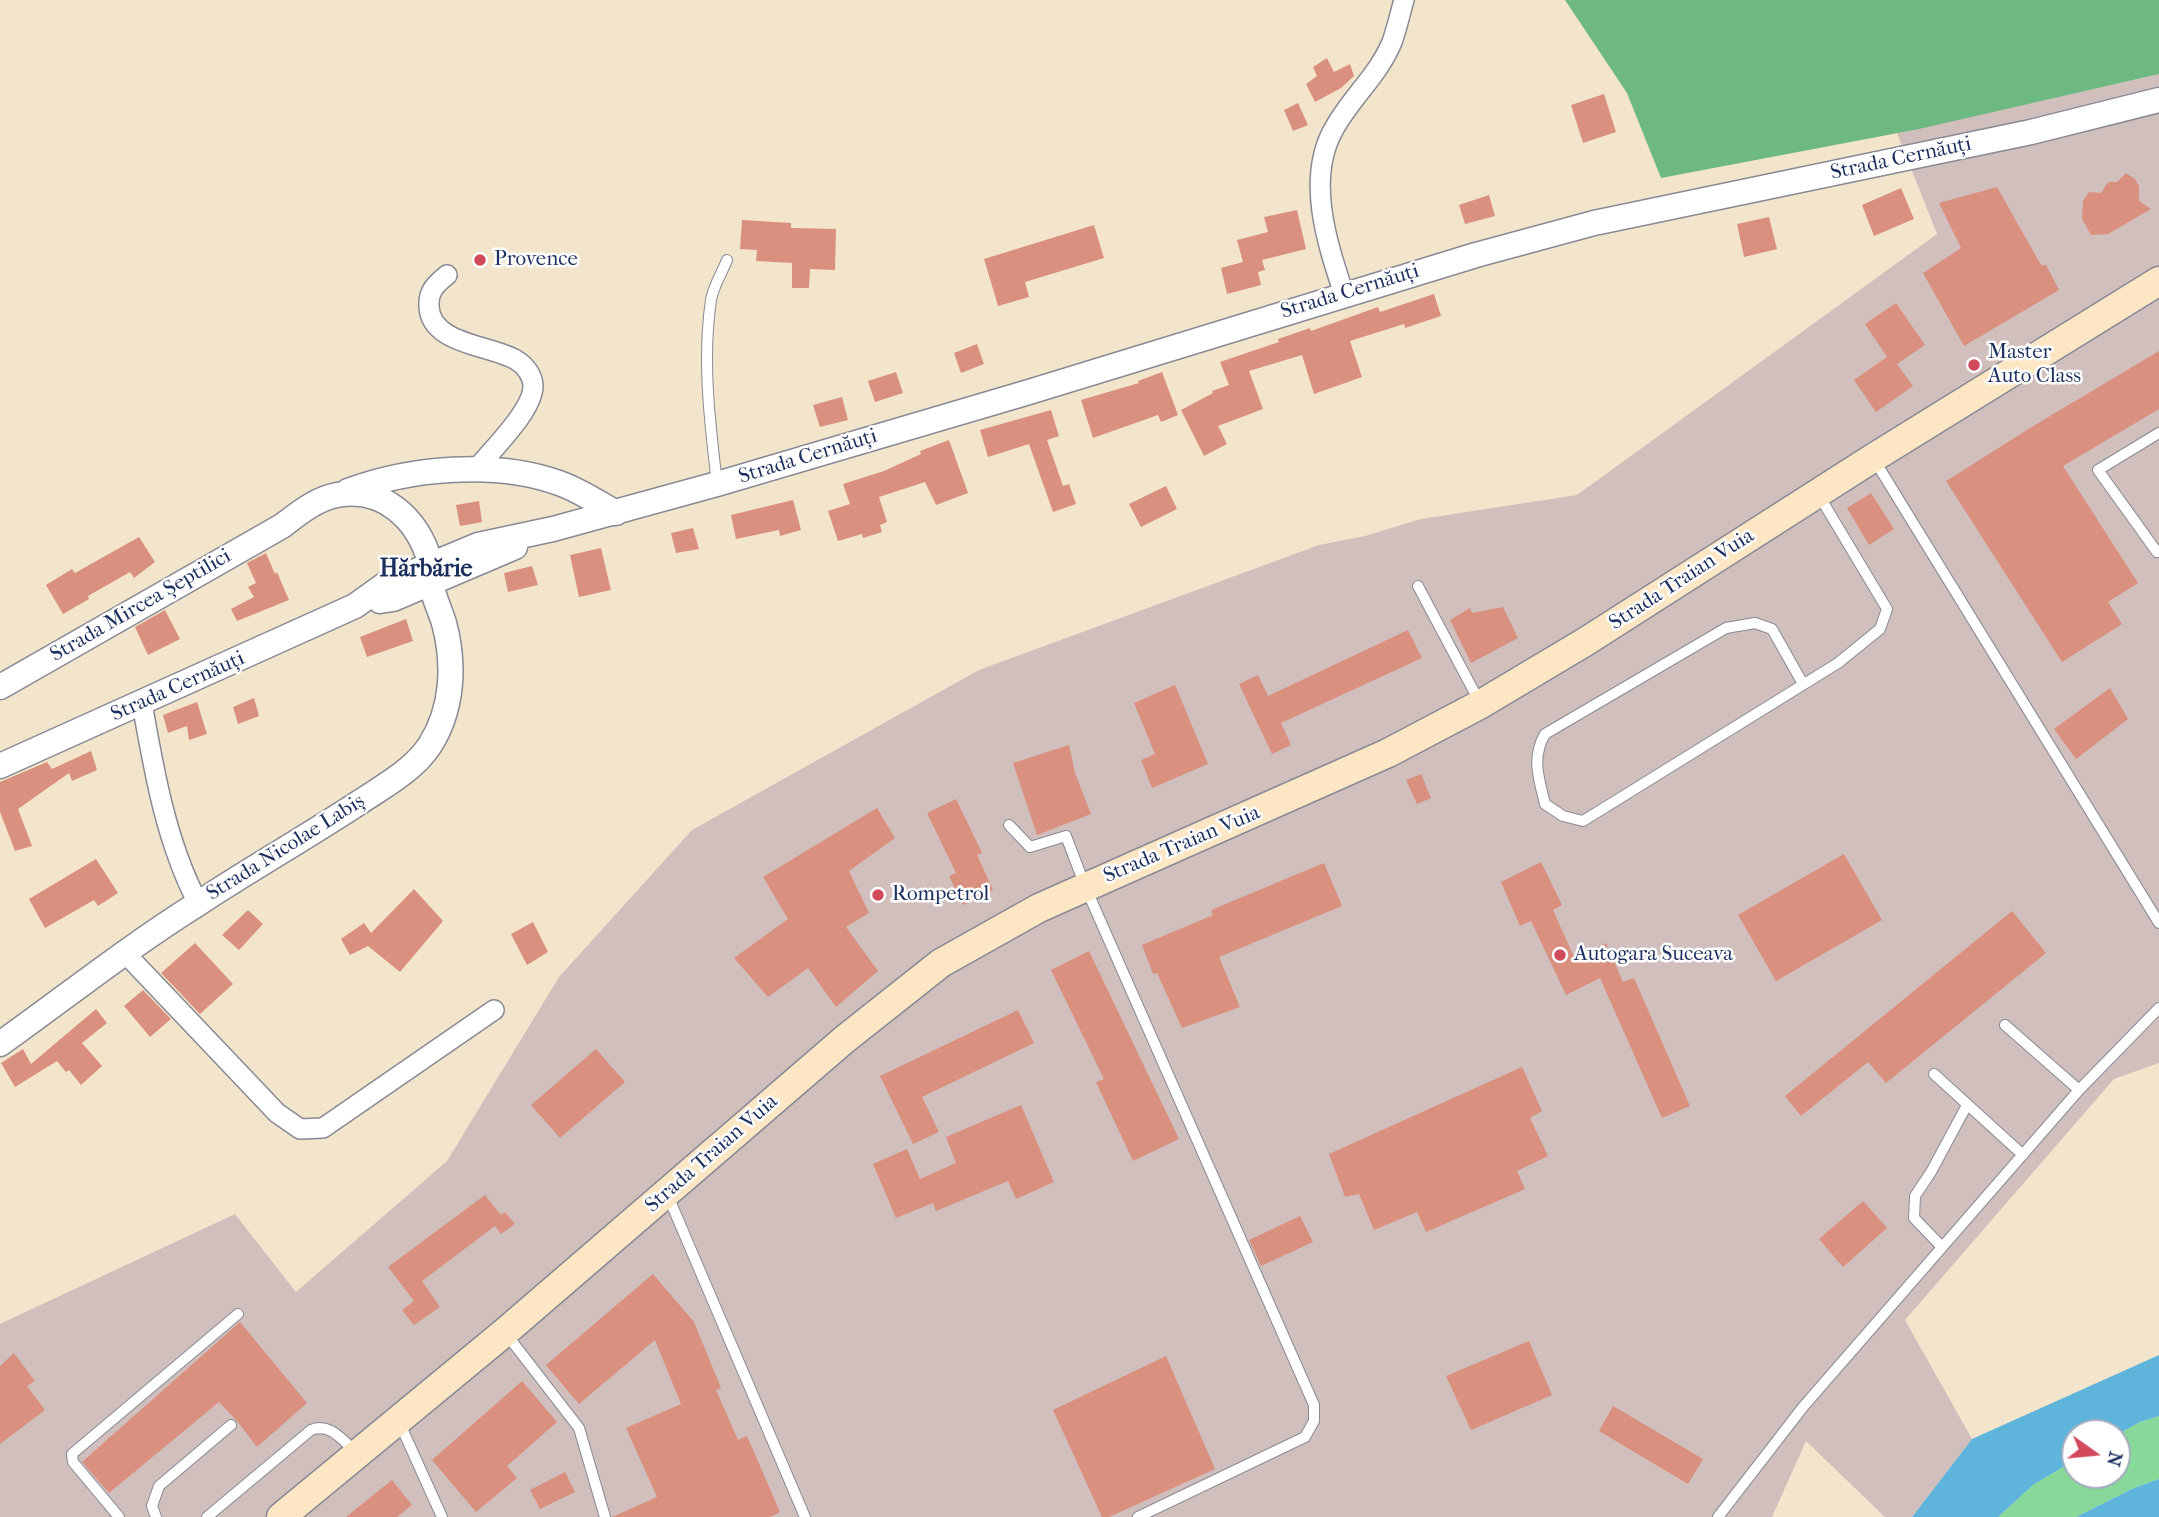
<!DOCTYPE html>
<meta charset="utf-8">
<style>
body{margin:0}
#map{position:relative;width:2159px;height:1517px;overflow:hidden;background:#f3e5cc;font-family:"IM FELL French Canon",serif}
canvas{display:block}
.north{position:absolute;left:2061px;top:1419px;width:70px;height:70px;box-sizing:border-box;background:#fff;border:2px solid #a4acbf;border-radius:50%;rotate:105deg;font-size:19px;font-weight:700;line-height:28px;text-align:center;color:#1b2f5e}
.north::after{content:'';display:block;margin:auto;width:24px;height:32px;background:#d1495b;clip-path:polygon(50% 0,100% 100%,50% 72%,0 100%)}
</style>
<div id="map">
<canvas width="2159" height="1517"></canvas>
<div class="north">N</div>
</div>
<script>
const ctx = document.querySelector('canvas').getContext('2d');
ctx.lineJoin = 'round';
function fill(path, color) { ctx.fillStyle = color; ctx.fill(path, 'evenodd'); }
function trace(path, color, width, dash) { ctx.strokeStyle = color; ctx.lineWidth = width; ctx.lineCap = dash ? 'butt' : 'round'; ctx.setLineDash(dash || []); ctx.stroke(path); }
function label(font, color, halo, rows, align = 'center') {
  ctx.font = font + ' "IM FELL French Canon",serif'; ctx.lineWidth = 5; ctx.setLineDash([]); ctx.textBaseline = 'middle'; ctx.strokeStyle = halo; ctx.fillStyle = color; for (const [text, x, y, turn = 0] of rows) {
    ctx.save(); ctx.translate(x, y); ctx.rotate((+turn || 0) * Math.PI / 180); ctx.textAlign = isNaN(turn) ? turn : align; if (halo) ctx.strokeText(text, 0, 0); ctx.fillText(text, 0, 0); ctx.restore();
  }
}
fill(new Path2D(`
 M 2159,74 L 2159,1063 L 2114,1079 L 1905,1320 L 1972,1439 L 1912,1517 L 1885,1517 L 1806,1441 L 1772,1517 L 0,1517 L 0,1324 L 235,1214 L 296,1292 L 447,1161 L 559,977 L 692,830 L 979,670 L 1319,545 L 1365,536 L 1421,519 L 1577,495 L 1937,234 L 1897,133 Z`), '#d1bfbd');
fill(new Path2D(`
 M 2159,1416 L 2159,1479 L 2134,1488 L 2076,1517 L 1998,1517 L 2033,1485 L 2075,1460 L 2075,1475 L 2117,1475 L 2117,1435 L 2140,1422 Z`), '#88d899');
fill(new Path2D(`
 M 1565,0 L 2159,0 L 2159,74 L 1919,129 L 1661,178 L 1627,93 Z`), '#6eb881');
fill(new Path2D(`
 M 2159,1355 L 2159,1416 L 2140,1422 L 2117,1435 L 2117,1433 L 2075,1433 L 2075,1460 L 2033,1485 L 1998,1517 L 1912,1517 L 1972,1439 Z
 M 2159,1479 L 2159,1517 L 2076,1517 L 2134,1488 Z`), '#5fb4db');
fill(new Path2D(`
 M 1327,58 L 1334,72 L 1350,64 L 1354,76 L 1341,88 L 1315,102 L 1306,84 L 1317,76 L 1313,67 Z
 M 1604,94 L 1616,132 L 1583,143 L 1571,105 Z
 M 1298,103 L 1308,125 L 1293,131 L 1284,110 Z
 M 2126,173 L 2135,179 L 2139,186 L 2139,201 L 2151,209 L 2108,234 L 2091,235 L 2082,219 L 2083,201 L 2089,192 L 2101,193 L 2108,182 L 2117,182 Z
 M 1997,187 L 2041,265 L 2046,265 L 2059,290 L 1964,346 L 1923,273 L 1961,248 L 1939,203 Z
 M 1901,188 L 1914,219 L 1874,236 L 1862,205 Z
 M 1489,195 L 1495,216 L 1465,224 L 1459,205 Z
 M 1297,210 L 1306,249 L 1262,260 L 1265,270 L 1258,272 L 1261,285 L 1227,294 L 1221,268 L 1243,262 L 1237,240 L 1268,232 L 1264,217 Z
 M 1769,217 L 1777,249 L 1744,257 L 1737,224 Z
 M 742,220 L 791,223 L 791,228 L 836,229 L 835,270 L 810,269 L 809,288 L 792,288 L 792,263 L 756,261 L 757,250 L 740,249 Z
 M 1094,225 L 1104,258 L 1025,282 L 1029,297 L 998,306 L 984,259 Z
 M 1434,294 L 1441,316 L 1405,328 L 1404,324 L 1350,341 L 1362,377 L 1314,394 L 1302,355 L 1249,371 L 1263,409 L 1218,426 L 1227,444 L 1204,456 L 1181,410 L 1213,393 L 1212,391 L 1229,385 L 1220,362 L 1279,342 L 1278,339 L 1310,328 L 1311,331 L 1378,307 L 1380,312 Z
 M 1896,303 L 1925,345 L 1897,364 L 1913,386 L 1876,412 L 1854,380 L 1887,357 L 1865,324 Z
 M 977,344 L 984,364 L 961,373 L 954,353 Z
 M 2159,351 L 2159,409 L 2063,466 L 2138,583 L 2108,602 L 2122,624 L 2062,662 L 1946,481 L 2035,425 Z
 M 896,372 L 903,393 L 875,402 L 868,381 Z
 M 1162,372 L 1178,415 L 1161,422 L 1158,415 L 1093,438 L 1081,400 L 1139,383 L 1138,381 Z
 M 842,397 L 848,420 L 820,427 L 813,405 Z
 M 1051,410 L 1059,436 L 1047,440 L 1063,486 L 1069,484 L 1076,504 L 1053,512 L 1029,444 L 988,457 L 980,430 Z
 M 949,440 L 968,493 L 936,505 L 925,482 L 879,497 L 887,522 L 880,525 L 882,532 L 863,538 L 862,534 L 838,541 L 828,511 L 850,504 L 843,484 L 884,471 L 921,454 L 920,451 Z
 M 1166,486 L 1177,509 L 1141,527 L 1129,504 Z
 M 1871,493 L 1894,529 L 1869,545 L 1847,508 Z
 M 793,500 L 801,530 L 780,536 L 779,530 L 736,539 L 731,515 Z
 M 479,501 L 482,522 L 460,526 L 456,505 Z
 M 693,528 L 699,549 L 676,553 L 671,533 Z
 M 139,537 L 155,562 L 134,578 L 130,572 L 88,596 L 89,599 L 63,614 L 46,585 L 72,569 L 75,573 Z
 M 601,548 L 611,590 L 579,597 L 570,555 Z
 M 266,553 L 275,574 L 277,572 L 289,600 L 237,621 L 231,609 L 254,597 L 248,587 L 256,583 L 247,563 Z
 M 532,566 L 538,585 L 508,592 L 504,573 Z
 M 1503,607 L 1518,638 L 1471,663 L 1450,620 L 1470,608 L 1472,613 Z
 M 165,610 L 180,639 L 148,655 L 135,627 Z
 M 406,619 L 413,641 L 367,657 L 360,637 Z
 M 1408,630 L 1422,658 L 1281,723 L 1291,745 L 1272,754 L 1239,684 L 1258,675 L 1268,696 Z
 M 1175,685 L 1208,764 L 1152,788 L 1141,760 L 1155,754 L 1134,703 Z
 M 2110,688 L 2128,719 L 2076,759 L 2054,729 Z
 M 254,698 L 259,716 L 238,724 L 233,707 Z
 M 197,702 L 207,734 L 189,740 L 187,726 L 168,733 L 163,715 Z
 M 1069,745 L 1075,773 L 1091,814 L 1037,835 L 1013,763 Z
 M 91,751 L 97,770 L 72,781 L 69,773 L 18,809 L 32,846 L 15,851 L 0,812 L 0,782 L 47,762 L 52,769 Z
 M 1421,774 L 1431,798 L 1417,804 L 1406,780 Z
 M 956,799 L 982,853 L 977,855 L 993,890 L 963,905 L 949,876 L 956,873 L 927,813 Z
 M 877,808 L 895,838 L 849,871 L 869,913 L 846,927 L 878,971 L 836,1007 L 808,968 L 768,997 L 734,958 L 788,919 L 763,877 Z
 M 1844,854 L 1882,920 L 1776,981 L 1738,915 Z
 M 96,859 L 118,893 L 98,906 L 94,900 L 45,928 L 29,899 Z
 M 1541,862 L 1562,905 L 1553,910 L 1575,959 L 1606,943 L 1623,982 L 1634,978 L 1690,1106 L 1662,1118 L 1600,978 L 1566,995 L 1531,921 L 1520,926 L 1501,882 Z
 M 1324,863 L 1342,906 L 1219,957 L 1240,1007 L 1182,1028 L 1157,973 L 1153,974 L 1142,945 L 1213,915 L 1211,910 Z
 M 414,889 L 443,921 L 400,972 L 368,946 L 350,955 L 341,939 L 364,923 L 371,933 Z
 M 248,910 L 263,924 L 239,950 L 222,935 Z
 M 2012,911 L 2046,953 L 1886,1083 L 1868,1062 L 1801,1116 L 1785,1096 Z
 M 533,922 L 548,952 L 527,965 L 511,934 Z
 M 195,943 L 233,984 L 200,1014 L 161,973 Z
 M 1089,951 L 1179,1139 L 1133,1161 L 1096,1082 L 1104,1079 L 1051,970 Z
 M 143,990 L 171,1019 L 150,1037 L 124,1006 Z
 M 96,1009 L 107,1023 L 82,1043 L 102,1066 L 81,1085 L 69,1070 L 66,1072 L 57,1061 L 15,1087 L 1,1063 L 23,1049 L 31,1064 Z
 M 1018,1010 L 1034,1043 L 922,1097 L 939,1132 L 913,1144 L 880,1076 Z
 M 596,1049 L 625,1082 L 560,1138 L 531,1105 Z
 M 1522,1067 L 1542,1111 L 1530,1118 L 1548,1156 L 1517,1171 L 1525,1189 L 1426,1232 L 1417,1212 L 1374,1230 L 1359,1194 L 1345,1197 L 1329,1154 Z
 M 1021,1105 L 1054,1182 L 1016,1199 L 1008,1181 L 936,1211 L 933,1203 L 896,1218 L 873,1164 L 907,1149 L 920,1179 L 956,1163 L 946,1137 Z
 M 485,1195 L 501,1215 L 505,1212 L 515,1224 L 501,1234 L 495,1226 L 422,1281 L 440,1307 L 414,1325 L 402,1310 L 414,1301 L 388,1267 Z
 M 1863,1201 L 1887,1228 L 1843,1267 L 1819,1239 Z
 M 1300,1216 L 1313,1242 L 1261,1266 L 1249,1240 Z
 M 653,1274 L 694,1322 L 721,1388 L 716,1390 L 738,1440 L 747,1436 L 780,1512 L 770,1517 L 612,1517 L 657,1497 L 626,1428 L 681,1404 L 655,1340 L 579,1404 L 546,1365 Z
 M 240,1322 L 307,1403 L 257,1447 L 237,1421 L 219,1402 L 109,1493 L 82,1462 Z
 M 1529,1341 L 1552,1395 L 1471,1430 L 1446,1376 Z
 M 14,1353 L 35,1381 L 27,1386 L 45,1410 L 0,1444 L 0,1366 Z
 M 1166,1356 L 1215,1469 L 1109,1517 L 1102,1517 L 1053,1410 Z
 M 522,1381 L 557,1422 L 507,1466 L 517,1478 L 476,1512 L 432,1460 Z
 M 1613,1406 L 1703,1459 L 1688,1484 L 1599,1431 Z
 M 565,1472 L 575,1492 L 540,1509 L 530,1490 Z
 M 392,1480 L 412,1505 L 397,1517 L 346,1517 Z`), '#da907e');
const service = new Path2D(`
 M 2159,433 L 2098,470 L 2157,552 L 2159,551
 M 1875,461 L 2159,923
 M 717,484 C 710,423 702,361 711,300 C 713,287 722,273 727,260
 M 1418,586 L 1479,701
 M 1803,684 L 1772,629 L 1755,623 L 1726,628 L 1545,734 C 1531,758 1539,779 1545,804 L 1563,816 L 1583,821 L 1838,663 L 1880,629 L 1887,609 L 1820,497
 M 1009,825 L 1030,847 L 1066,836 L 1085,886 L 1314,1405 L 1314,1421 L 1305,1437 L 1138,1517
 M 2005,1025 L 2079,1090
 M 1934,1074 L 2023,1155
 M 668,1196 L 805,1517
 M 1942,1247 L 1914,1218 L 1915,1196 L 1931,1172 L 1967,1105
 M 507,1335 L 579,1428 L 605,1517
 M 400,1424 L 442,1517
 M 119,1517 L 73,1462 L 72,1454 L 238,1314
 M 156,1517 L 152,1506 L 159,1486 L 231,1425
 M 207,1517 L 311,1430 C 330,1422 343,1441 356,1452
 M 1718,1517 L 1803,1407 L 2079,1090 L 2159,1008`);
const minor = new Path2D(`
 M 447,275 C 436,284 428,291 429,306 C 430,345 492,345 516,360 C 525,365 533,376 533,386 C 533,411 491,450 476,470
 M 1344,294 C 1327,243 1305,177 1335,127 C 1352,97 1379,74 1392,42 C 1397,28 1400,14 1404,0
 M 142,703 C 154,771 166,842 198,903
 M 125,953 L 277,1113 L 300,1129 L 323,1128 L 494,1010`);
const tertiary = new Path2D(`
 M 348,491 C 410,468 495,460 559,483 C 579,490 597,502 616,513
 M 380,601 L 393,599 L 515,547
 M 0,687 L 282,526 C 299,513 316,499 337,495 C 383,486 418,519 430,562 C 432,568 430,576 431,583 C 433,596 440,610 444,623 C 455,664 453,709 430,745 C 414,770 384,786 360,802 C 307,837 252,868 199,903 C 130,946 66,997 0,1044
 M 0,766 L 355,606 L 387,583 L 478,545 L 553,529 L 717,484 L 1029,392 L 1476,255 L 1594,223 L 2031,132 L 2159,100`);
const secondary = new Path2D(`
 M 281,1517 L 505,1332 L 845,1039 L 941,963 L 1039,908 L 1388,753 L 1481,704 L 1585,642 L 1873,458 L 2159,281`);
trace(service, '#878a95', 12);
trace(minor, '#878a95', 22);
trace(tertiary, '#878a95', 27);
trace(secondary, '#878a95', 31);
trace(service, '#fff', 10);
trace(minor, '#fff', 19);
trace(tertiary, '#fff', 24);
trace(secondary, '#fce6c4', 28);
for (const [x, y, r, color] of [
 [480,260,7,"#d1495b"],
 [1974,365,7,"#d1495b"],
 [878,895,7,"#d1495b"],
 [1560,955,7,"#d1495b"]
]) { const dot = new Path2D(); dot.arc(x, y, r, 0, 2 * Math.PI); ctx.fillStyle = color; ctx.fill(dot); trace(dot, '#fff', 2.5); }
label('21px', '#1b2f5e', '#fff', [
 ["Strada Cernăuți",1901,159,-12],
 ["Strada Cernăuți",1350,292,-17],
 ["Strada Cernăuți",808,457,-17],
 ["Strada Traian Vuia",1682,580,-33],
 ["Strada Mircea Șeptilici",141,606,-30],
 ["Strada Cernăuți",178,687,-24],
 ["Strada Traian Vuia",1182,845,-23],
 ["Strada Nicolae Labiș",286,848,-32],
 ["Strada Traian Vuia",712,1154,-41]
]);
label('21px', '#1b2f5e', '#fff', [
 ["Provence",494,260],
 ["Master",1988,353],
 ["Auto Class",1988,377],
 ["Rompetrol",892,895],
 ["Autogara Suceava",1574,955]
], 'left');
label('bold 24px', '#1b2f5e', '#fff', [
 ["Hărbărie",426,570]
]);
</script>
